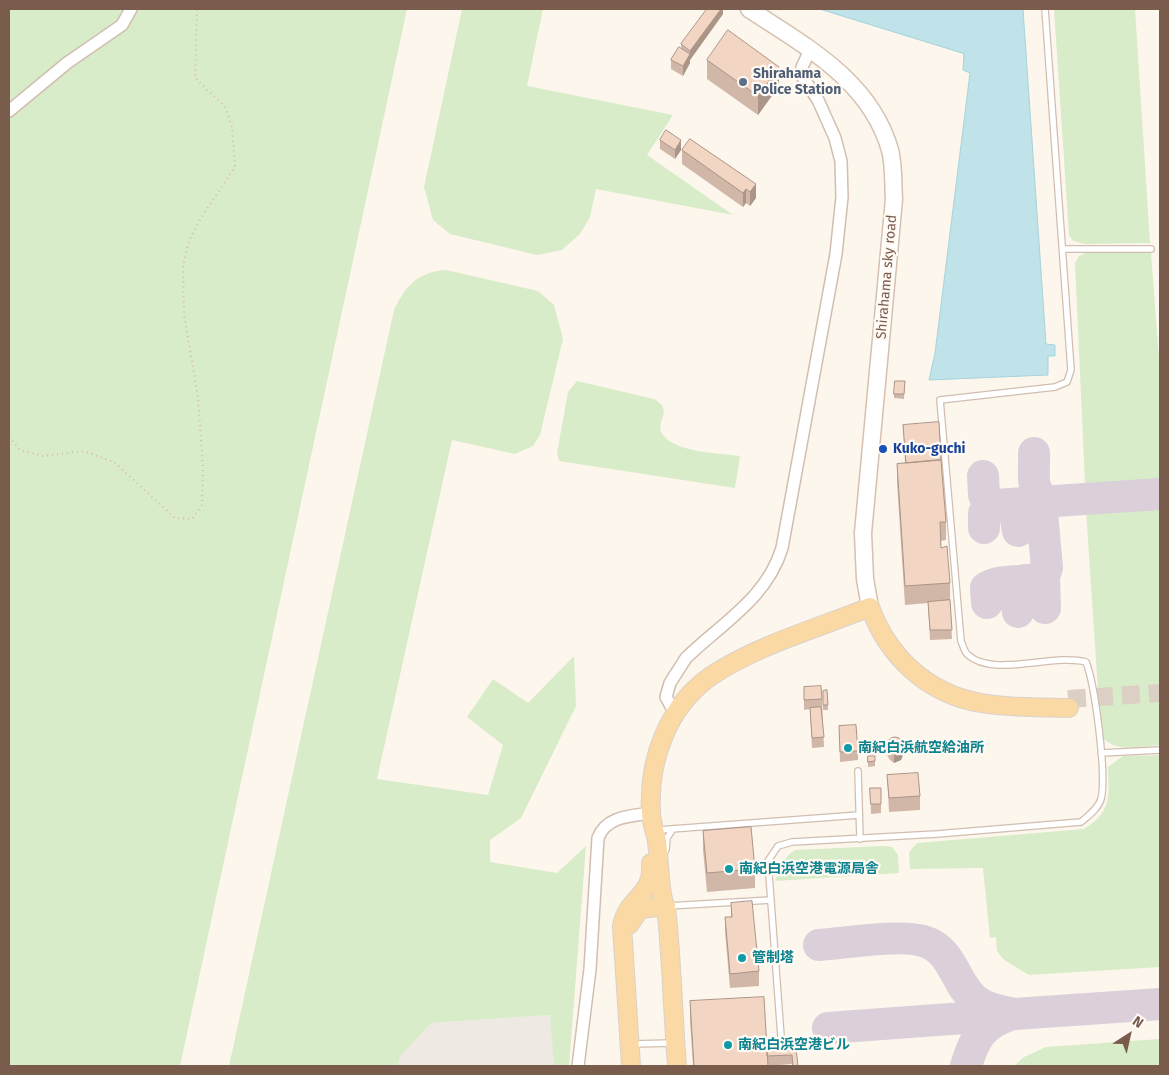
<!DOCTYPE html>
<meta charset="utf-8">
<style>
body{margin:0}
#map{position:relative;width:1169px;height:1075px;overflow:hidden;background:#fdf6ec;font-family:"Fira Sans",sans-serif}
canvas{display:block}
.frame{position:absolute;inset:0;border:10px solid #7a5c4d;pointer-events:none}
.north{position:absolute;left:1104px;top:1010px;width:50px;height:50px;-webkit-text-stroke:4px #fffaf3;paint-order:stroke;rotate:35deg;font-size:14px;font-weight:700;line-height:20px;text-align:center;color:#7a5c4d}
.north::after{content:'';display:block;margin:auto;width:18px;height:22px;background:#7a5c4d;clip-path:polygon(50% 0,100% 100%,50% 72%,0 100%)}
</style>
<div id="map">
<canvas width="1169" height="1075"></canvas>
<div class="frame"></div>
<div class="north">N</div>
</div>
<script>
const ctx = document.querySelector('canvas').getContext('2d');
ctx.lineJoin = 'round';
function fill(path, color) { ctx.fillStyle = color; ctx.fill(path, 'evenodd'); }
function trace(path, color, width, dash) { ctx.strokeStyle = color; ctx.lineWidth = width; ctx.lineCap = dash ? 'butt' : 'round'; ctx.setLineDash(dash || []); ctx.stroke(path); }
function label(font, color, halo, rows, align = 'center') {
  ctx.font = font + ' "Fira Sans","Noto Sans JP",sans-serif'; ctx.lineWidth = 4.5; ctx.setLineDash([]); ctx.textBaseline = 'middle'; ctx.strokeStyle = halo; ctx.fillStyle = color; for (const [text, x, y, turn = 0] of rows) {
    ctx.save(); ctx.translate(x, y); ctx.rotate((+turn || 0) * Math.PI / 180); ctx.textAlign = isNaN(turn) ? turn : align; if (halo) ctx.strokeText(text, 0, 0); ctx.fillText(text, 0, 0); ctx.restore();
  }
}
fill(new Path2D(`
 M 551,1015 L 554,1066 L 398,1066 L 400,1057 L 431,1023 Z`), '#efe9e4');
fill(new Path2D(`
 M 9,9 L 407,9 L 180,1066 L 9,1066 Z
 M 462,9 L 543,9 L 527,86 L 673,115 L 647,155 L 733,215 L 596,189 L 590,217 L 580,234 L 562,250 L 537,255 L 450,234 L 433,220 L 424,187 Z
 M 1054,9 L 1135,9 L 1150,243 L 1085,244 L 1073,241 L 1069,235 Z
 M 1088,252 L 1151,253 L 1160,372 L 1160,480 L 1085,484 L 1075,263 L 1079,256 Z
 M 446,270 L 538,291 L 554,305 L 563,339 L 540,435 L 533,446 L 515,454 L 452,440 L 377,779 L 488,795 L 503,745 L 467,717 L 493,679 L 528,703 L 574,656 L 576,706 L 521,818 L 490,840 L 490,862 L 557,873 L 586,846 L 569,1066 L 554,1066 L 550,1015 L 431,1023 L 400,1057 L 398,1066 L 229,1066 L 394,310 C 406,285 418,272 446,270 Z
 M 577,381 L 654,399 C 676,411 653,421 663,435 C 676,453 721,453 740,456 L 735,488 L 559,461 L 557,453 L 568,392 Z
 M 1160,508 L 1160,745 C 1141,746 1113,754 1101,735 L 1086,510 Z
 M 1160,755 L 1160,967 L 1029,975 L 1004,960 L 997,951 L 996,937 L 990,938 L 983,868 L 910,869 L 909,852 L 917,843 L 1084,829 C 1112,811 1109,797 1108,767 L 1123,756 Z
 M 883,846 L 892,847 L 898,855 L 899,873 L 775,881 C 780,867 783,858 795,850 Z
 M 1160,1039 L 1160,1066 L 1014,1066 L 1024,1057 L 1046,1047 Z`), '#d8ecc9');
const water = new Path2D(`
 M 820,9 L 1023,9 L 1046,344 L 1055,345 L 1055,356 L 1048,356 L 1048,375 L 929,380 L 935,353 L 970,73 L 963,70 L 964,54 Z`);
fill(water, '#bfe3e8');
trace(water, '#a5d3da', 1);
trace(new Path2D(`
 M 1034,453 C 1035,473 1028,493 1050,502
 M 983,476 L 984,495 L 987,501 L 995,505
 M 984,528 L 984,513 L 988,507 L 995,505 L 1160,494
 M 1018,531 L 1015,514 L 1024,503
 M 1044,576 L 1045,608
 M 987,603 L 986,588 C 1003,577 1026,585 1044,576 L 1047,568 L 1042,513 L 1044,506 L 1050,502
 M 1018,612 C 1016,598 1015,591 1025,580
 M 819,945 C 846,943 898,934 923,941 C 954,950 954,983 975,1000 C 986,1009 1000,1011 1014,1014 L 1160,1004
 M 828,1028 L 1005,1015
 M 966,1066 C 974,1039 982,1024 1010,1015`), '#dbcfda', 32);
trace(new Path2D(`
 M 1068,699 L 1160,693`), '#dcd0c4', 18, [18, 9]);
const lane = new Path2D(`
 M 1064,249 L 1151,249
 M 1101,753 L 1160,750
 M 858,771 L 860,839
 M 658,830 L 859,815
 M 666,850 L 667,838 L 673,829
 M 668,906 L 771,900
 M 632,1044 L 673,1043
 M 782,1050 L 768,861 L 778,846 L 792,842 L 937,834 L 1081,822 C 1088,816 1098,809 1101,799 C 1107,776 1095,685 1086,662 C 1053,653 994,678 968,655 C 964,652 963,645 961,641 L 940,400 L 1055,387 L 1067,382 L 1071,370 L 1045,9`);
const street = new Path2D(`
 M 9,111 L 67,63 L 122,25 L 131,9
 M 678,710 L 671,706 L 666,697 L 670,683 L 686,658 C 722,623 767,598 782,548 L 836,254 L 842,197 L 841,161 L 835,138 L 818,100 L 802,76 L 802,67 L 810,50
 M 578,1066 L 590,969 L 598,838 C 606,816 631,816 651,813`);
const secondary = new Path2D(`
 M 749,9 C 805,46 870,80 890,150 C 894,165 893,183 894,199 L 863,533 L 865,579 L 870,607`);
const primary = new Path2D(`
 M 629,925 L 640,909 L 666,906
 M 631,1066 L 622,926 C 628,895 654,897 651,863
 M 677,1066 C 673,1016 672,966 667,916 C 666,908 663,901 662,894 C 659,876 659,858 657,841 C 655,831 651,822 651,812 C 648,760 668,706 711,676 C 757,645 819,628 870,607 C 888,657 928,694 981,703 C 1009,708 1040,707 1069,708`);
trace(lane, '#d1beb0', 8);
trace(street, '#d1beb0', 14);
trace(secondary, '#d6c0b0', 19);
trace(primary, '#dad1cd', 20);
trace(new Path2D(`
 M 9,437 L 20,450 L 43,456 L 83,451 L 114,462 L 175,518 L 192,519 L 202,505 L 203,471 L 198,397 L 184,314 L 183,266 L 189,241 L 199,221 L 235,167 L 232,127 L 225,107 L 195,78 L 197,9`), '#d9b8a5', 2, [1, 4]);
trace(lane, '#fff', 5.5);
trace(street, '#fff', 11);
trace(secondary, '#fff', 16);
trace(primary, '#fbd9a5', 18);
fill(new Path2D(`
 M 723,9 L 723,14 L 690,60 L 690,63 L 683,76 L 671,69 L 671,60 L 681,48 L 681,44 Z
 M 707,60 L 779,86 L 758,115 L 707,79 Z
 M 660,140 L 681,150 L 675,159 L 660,149 Z
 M 682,150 L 756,184 L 756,198 L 750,206 L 746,203 L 743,207 L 682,164 Z
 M 905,381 L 904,399 L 894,398 L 894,394 Z
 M 903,425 L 941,460 L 946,522 L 946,540 L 941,541 L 941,548 L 950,583 L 950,601 L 952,639 L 930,640 L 928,603 L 905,605 L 897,483 L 897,464 L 905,463 Z
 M 804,687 L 822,699 L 824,747 L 812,748 L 810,709 L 804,710 Z
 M 827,690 L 828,710 L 823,710 L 823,691 Z
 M 839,726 L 858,751 L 858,760 L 840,762 Z
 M 875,741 L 875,754 L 866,755 L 865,742 Z
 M 887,746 L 903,755 L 901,760 L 894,763 L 890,760 L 887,755 Z
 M 868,756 L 875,756 L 875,766 L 868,767 Z
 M 887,775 L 920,796 L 920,810 L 889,812 Z
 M 870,788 L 881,788 L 881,813 L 871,814 Z
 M 703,831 L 755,869 L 755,888 L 707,892 L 703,850 Z
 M 731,903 L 759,971 L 759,986 L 730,988 L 725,931 L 725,917 L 731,917 Z
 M 690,1001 L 767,1044 L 789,1048 L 798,1066 L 792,1066 L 792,1064 L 768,1066 L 693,1066 L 690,1020 Z`), '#d1b7a8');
fill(new Path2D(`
 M 721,9 L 723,9 L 723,14 L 690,60 L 690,63 L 683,76 L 683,66 L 690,54 L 690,51 Z
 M 779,67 L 779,86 L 758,115 L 758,96 Z
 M 681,140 L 681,150 L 675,159 L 675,150 Z
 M 756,184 L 756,198 L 750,206 L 750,192 Z
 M 746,189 L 746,203 L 743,207 L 743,193 Z
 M 903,745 L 903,755 L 901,760 L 894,763 L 894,753 Z`), '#aa9588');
const building = new Path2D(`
 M 707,9 L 721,9 L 690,51 L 681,44 Z
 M 728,30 L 779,67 L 758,96 L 707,60 Z
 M 679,47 L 690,54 L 683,66 L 671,60 Z
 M 666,130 L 681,140 L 675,150 L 660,140 Z
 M 690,139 L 756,184 L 750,192 L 746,189 L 743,193 L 682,150 Z
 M 895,381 L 905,381 L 904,394 L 894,394 Z
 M 939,422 L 941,460 L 906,463 L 903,425 Z
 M 941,460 L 946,522 L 940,522 L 941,548 L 947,546 L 950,583 L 905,586 L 897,464 Z
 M 950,600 L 952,630 L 930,630 L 928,602 Z
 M 821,686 L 822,699 L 804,700 L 804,687 Z
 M 827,690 L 828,705 L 823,705 L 823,691 Z
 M 821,707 L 824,737 L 812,738 L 810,708 Z
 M 856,725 L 858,751 L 840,752 L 839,726 Z
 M887 745a8 8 0 1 1 16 0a8 8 0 1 1-16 0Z
 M 875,741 L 875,750 L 866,750 L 865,742 Z
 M 868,756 L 875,756 L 875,761 L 868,762 Z
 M 918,773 L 920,796 L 889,798 L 887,775 Z
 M 870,788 L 881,788 L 881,804 L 871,804 Z
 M 751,827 L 755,869 L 707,873 L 703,831 Z
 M 752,901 L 759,971 L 730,974 L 725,917 L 732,917 L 731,903 Z
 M 764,997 L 768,1066 L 694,1066 L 690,1001 Z
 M 788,1042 L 789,1048 L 796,1048 L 798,1066 L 793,1066 L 792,1055 L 767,1056 L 767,1044 Z`);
fill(building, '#f3d5c3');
trace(building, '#aa9588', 1);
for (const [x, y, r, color] of [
 [743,82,5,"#5c6f8a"],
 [883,449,5,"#1a4fb4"],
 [848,748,5,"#0f9aa8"],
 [729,869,5,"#0f9aa8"],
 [742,958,5,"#0f9aa8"],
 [728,1045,5,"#0f9aa8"]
]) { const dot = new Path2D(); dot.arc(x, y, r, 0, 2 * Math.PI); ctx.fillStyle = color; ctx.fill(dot); trace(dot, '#fffaf3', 2); }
label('bold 14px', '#4e5e75', '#fffaf3', [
 ["Shirahama",753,74],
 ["Police Station",753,90]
], 'left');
label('14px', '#7a5c4d', '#fffaf3', [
 ["Shirahama sky road",887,277,-85]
]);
label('bold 14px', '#164399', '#fffaf3', [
 ["Kuko-guchi",893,449]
], 'left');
label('bold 14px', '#0d838f', '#fffaf3', [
 ["南紀白浜航空給油所",858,748],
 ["南紀白浜空港電源局舎",739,869],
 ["管制塔",752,958],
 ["南紀白浜空港ビル",738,1045]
], 'left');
</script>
